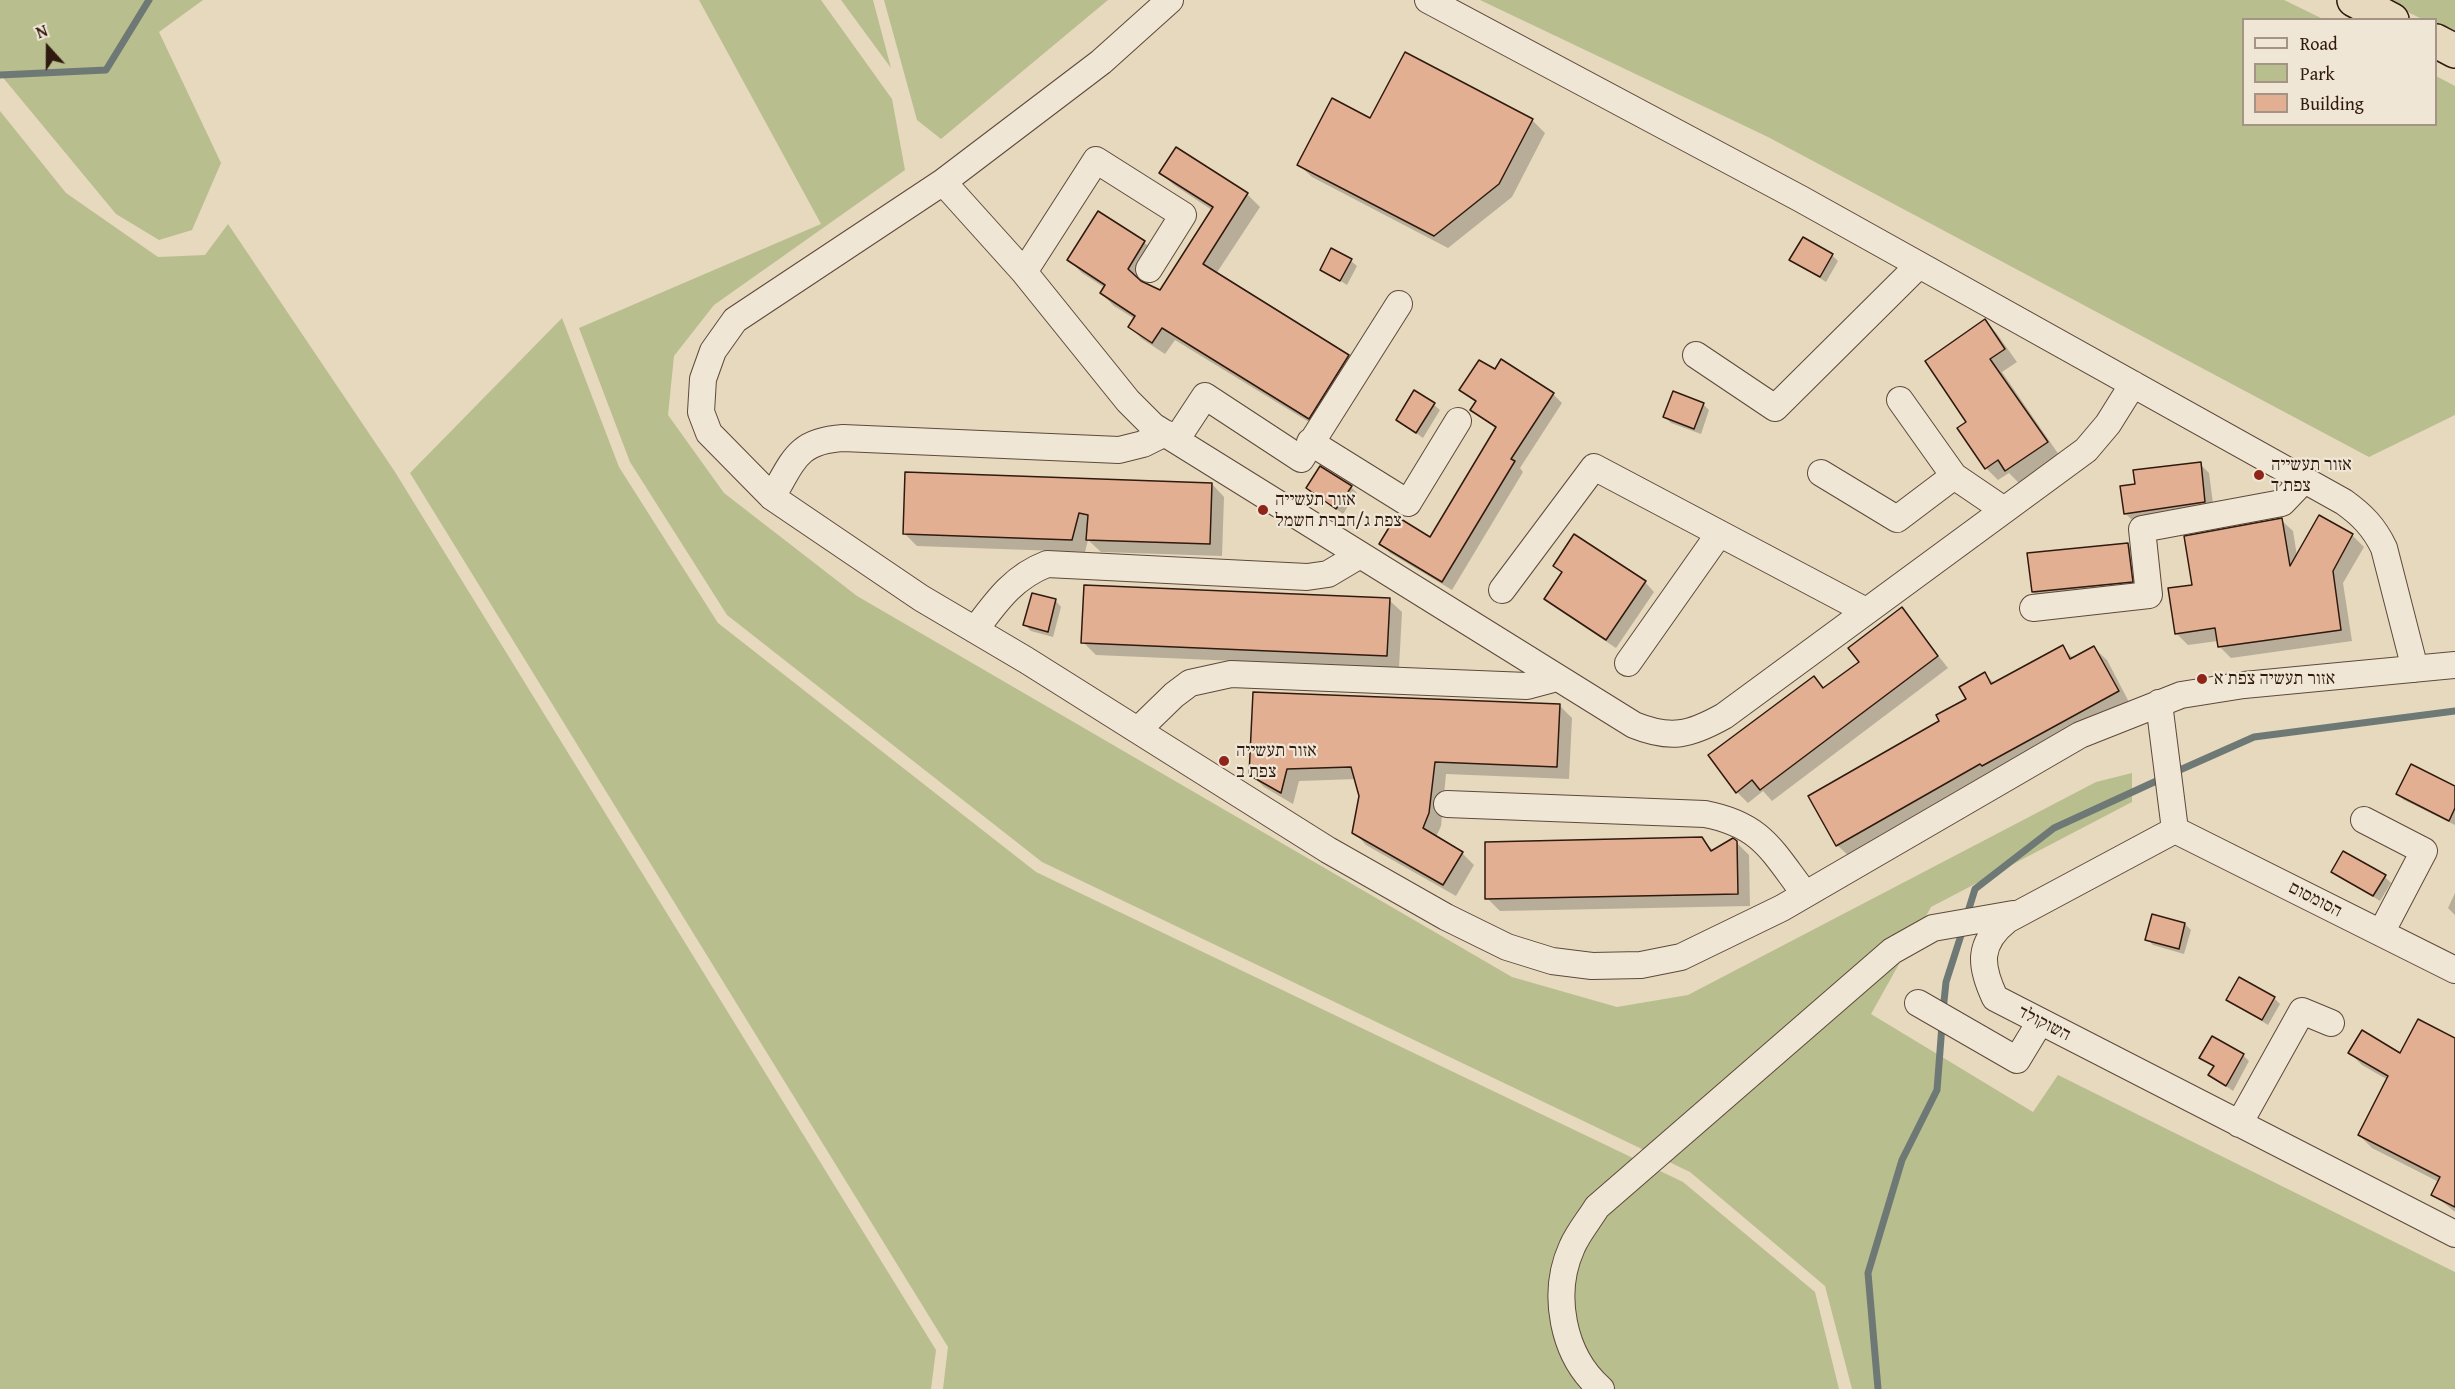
<!DOCTYPE html>
<meta charset="utf-8">
<style>
body{margin:0}
#map{position:relative;width:2455px;height:1389px;overflow:hidden;background:#e6d9be;font-family:"Gentium Book Plus",serif}
canvas{display:block}
.legend{position:absolute;left:2242px;top:18px;width:195px;height:108px;box-sizing:border-box;background:#efe6d5;border:2px solid #a39485;margin:0;padding:8px 10px;list-style:none;font-size:18px;color:#30190e}
.legend li{display:flex;align-items:center;gap:12px;height:30px}
.legend b{width:30px;border:2px solid #a39485}
.north{position:absolute;left:18px;top:18px;width:60px;height:60px;-webkit-text-stroke:4px #efe6d5;paint-order:stroke;rotate:339deg;font-size:16px;font-weight:700;line-height:24px;text-align:center;color:#30190e}
.north::after{content:'';display:block;margin:auto;width:21px;height:27px;background:#30190e;clip-path:polygon(50% 0,100% 100%,50% 72%,0 100%)}
</style>
<div id="map">
<canvas width="2455" height="1389"></canvas>
<ul class="legend">
<li><b style="height:8px;background:#efe6d5"></b>Road</li>
<li><b style="height:16px;background:#b9be8e"></b>Park</li>
<li><b style="height:16px;background:#e2af93"></b>Building</li>
</ul>
<div class="north">N</div>
</div>
<script>
const ctx = document.querySelector('canvas').getContext('2d');
ctx.lineJoin = 'round';
function fill(path, color) { ctx.fillStyle = color; ctx.fill(path, 'evenodd'); }
function trace(path, color, width, dash) { ctx.strokeStyle = color; ctx.lineWidth = width; ctx.lineCap = dash ? 'butt' : 'round'; ctx.setLineDash(dash || []); ctx.stroke(path); }
function label(font, color, halo, rows, align = 'center') {
  ctx.font = font + ' "Gentium Book Plus","Frank Ruhl Libre",serif'; ctx.lineWidth = 4.5; ctx.setLineDash([]); ctx.textBaseline = 'middle'; ctx.strokeStyle = halo; ctx.fillStyle = color; for (const [text, x, y, turn = 0] of rows) {
    ctx.save(); ctx.translate(x, y); ctx.rotate((+turn || 0) * Math.PI / 180); ctx.textAlign = isNaN(turn) ? turn : align; if (halo) ctx.strokeText(text, 0, 0); ctx.fillText(text, 0, 0); ctx.restore();
  }
}
fill(new Path2D(`
 M 0,0 L 203,0 L 159,32 L 221,163 L 192,230 L 159,240 L 116,214 L 0,74 Z
 M 699,0 L 821,0 L 892,99 L 905,170 L 714,305 L 674,356 L 668,415 L 724,493 L 857,596 L 1512,977 L 1617,1007 L 1688,995 L 2096,782 L 2132,773 L 2132,802 L 1931,907 L 1871,1014 L 2033,1112 L 2058,1075 L 2455,1272 L 2455,1389 L 1852,1389 L 1825,1286 L 1690,1172 L 1042,862 L 727,615 L 630,462 L 579,328 L 821,224 Z
 M 841,0 L 873,0 L 891,68 Z
 M 884,0 L 1108,0 L 941,139 L 917,120 Z
 M 1480,0 L 2284,0 L 2323,19 L 2244,20 L 2244,124 L 2436,124 L 2436,76 L 2455,86 L 2455,415 L 2369,457 L 1768,137 Z
 M 2383,0 L 2455,0 L 2455,36 L 2436,26 L 2436,20 L 2422,19 Z
 M 0,111 L 66,193 L 158,257 L 205,255 L 228,224 L 395,472 L 936,1350 L 931,1389 L 0,1389 Z
 M 562,318 L 619,467 L 718,623 L 1036,872 L 1683,1182 L 1815,1292 L 1839,1389 L 943,1389 L 948,1347 L 410,473 Z`), '#b9be8e');
fill(new Path2D(`
 M 1405,54 L 1532,120 L 1545,133 L 1512,197 L 1448,248 L 1312,177 L 1299,165 L 1371,120 Z
 M 1161,173 L 1247,194 L 1260,207 L 1216,274 L 1348,356 L 1361,368 L 1322,430 L 1175,340 L 1165,354 L 1142,339 L 1130,327 L 1135,319 L 1114,306 L 1101,293 L 1105,288 L 1082,273 L 1069,260 L 1099,213 L 1144,242 L 1157,255 L 1139,282 L 1160,292 L 1212,210 L 1174,185 Z
 M 1832,255 L 1838,261 L 1826,282 L 1791,260 Z
 M 1351,261 L 1357,266 L 1347,285 L 1322,269 Z
 M 1985,321 L 1997,334 L 2017,362 L 2002,372 L 2059,455 L 2019,483 L 2009,473 L 1998,480 L 1986,468 L 1968,422 Z
 M 1495,371 L 1553,394 L 1562,403 L 1520,468 L 1523,472 L 1452,590 L 1390,553 L 1381,543 L 1430,539 L 1497,429 L 1472,410 L 1477,403 L 1461,390 Z
 M 1703,404 L 1709,410 L 1701,434 L 1671,423 L 1665,417 Z
 M 1434,405 L 1440,410 L 1423,438 L 1397,420 Z
 M 2200,464 L 2209,473 L 2214,511 L 2134,522 L 2125,513 L 2137,485 Z
 M 1212,484 L 1224,497 L 1222,556 L 1101,552 L 1088,540 L 1085,552 L 917,546 L 904,533 Z
 M 1351,487 L 1357,493 L 1343,514 L 1308,488 Z
 M 2281,520 L 2293,531 L 2297,556 L 2352,535 L 2364,547 L 2343,583 L 2352,641 L 2231,658 L 2219,646 L 2218,641 L 2188,645 L 2176,633 L 2194,586 Z
 M 2128,545 L 2137,554 L 2141,591 L 2042,601 L 2033,592 Z
 M 1554,565 L 1645,582 L 1654,592 L 1616,648 L 1556,608 L 1546,599 L 1563,574 Z
 M 1389,600 L 1402,612 L 1399,668 L 1096,655 L 1083,642 Z
 M 1056,601 L 1061,607 L 1053,637 L 1031,631 L 1025,625 Z
 M 1901,609 L 1948,668 L 1772,801 L 1763,791 L 1748,803 L 1737,792 L 1814,678 L 1825,689 L 1861,662 Z
 M 2062,647 L 2074,659 L 2094,648 L 2107,660 L 2130,704 L 1850,857 L 1837,845 L 1941,721 L 1968,700 L 1985,674 L 1995,684 Z
 M 1559,705 L 1572,718 L 1569,779 L 1446,774 L 1441,826 L 1436,837 L 1462,853 L 1474,865 L 1456,896 L 1366,845 L 1354,832 L 1361,796 L 1356,779 L 1299,781 L 1293,804 L 1264,787 L 1251,774 Z
 M 2455,788 L 2455,825 L 2404,800 L 2398,794 Z
 M 1701,839 L 1714,851 L 1736,842 L 1749,855 L 1750,906 L 1500,911 L 1487,898 Z
 M 2333,872 L 2385,877 L 2391,883 L 2380,901 Z
 M 2455,893 L 2455,915 L 2448,908 Z
 M 2185,924 L 2191,930 L 2184,954 L 2153,945 L 2147,939 Z
 M 2274,998 L 2280,1004 L 2268,1025 L 2228,1000 Z
 M 2455,1040 L 2455,1212 L 2433,1194 L 2439,1182 L 2372,1148 L 2359,1135 L 2388,1080 L 2362,1065 L 2350,1053 L 2401,1055 Z
 M 2243,1055 L 2249,1061 L 2233,1091 L 2210,1075 L 2214,1067 L 2201,1057 Z`), '#0003');
trace(new Path2D(`
 M 0,75 L 106,70 L 149,0
 M 2173,773 L 2254,737 L 2455,711
 M 1967,915 L 1975,889 L 2054,828 L 2163,778
 M 1943,1011 L 1946,982 L 1963,929
 M 1878,1389 L 1868,1273 L 1902,1160 L 1937,1090 L 1942,1025`), '#6e7975', 7);
const building = new Path2D(`
 M 1405,52 L 1533,119 L 1499,184 L 1434,236 L 1297,165 L 1332,98 L 1370,118 Z
 M 1176,147 L 1248,193 L 1203,264 L 1349,355 L 1309,419 L 1162,328 L 1152,343 L 1128,327 L 1135,316 L 1100,293 L 1105,285 L 1067,260 L 1098,211 L 1145,241 L 1128,269 L 1141,281 L 1160,290 L 1213,207 L 1159,173 Z
 M 1803,237 L 1833,254 L 1820,277 L 1789,260 Z
 M 1331,248 L 1352,259 L 1340,281 L 1320,270 Z
 M 1985,319 L 2005,349 L 1990,359 L 2048,442 L 2005,471 L 1998,460 L 1985,469 L 1957,428 L 1966,422 L 1925,361 Z
 M 1501,359 L 1554,393 L 1511,459 L 1515,461 L 1442,582 L 1379,544 L 1396,516 L 1430,537 L 1496,427 L 1470,410 L 1476,401 L 1459,390 L 1479,360 L 1495,369 Z
 M 1414,390 L 1435,403 L 1416,433 L 1396,420 Z
 M 1673,391 L 1704,403 L 1694,429 L 1663,417 Z
 M 2201,462 L 2205,502 L 2124,514 L 2120,486 L 2135,484 L 2133,470 Z
 M 1320,466 L 1352,486 L 1336,509 L 1306,488 Z
 M 905,472 L 1212,483 L 1210,544 L 1086,540 L 1088,515 L 1079,513 L 1072,540 L 903,534 Z
 M 2319,515 L 2353,534 L 2333,571 L 2341,630 L 2218,647 L 2215,628 L 2175,634 L 2168,588 L 2192,585 L 2184,536 L 2282,518 L 2290,566 Z
 M 1574,534 L 1646,581 L 1606,640 L 1544,599 L 1562,572 L 1553,566 Z
 M 2128,543 L 2133,582 L 2032,592 L 2027,553 Z
 M 1084,585 L 1390,598 L 1387,656 L 1081,643 Z
 M 1032,593 L 1056,599 L 1048,632 L 1023,625 Z
 M 1902,607 L 1938,656 L 1760,790 L 1752,780 L 1736,793 L 1708,755 L 1814,676 L 1823,688 L 1859,662 L 1848,648 Z
 M 2063,645 L 2070,659 L 2094,646 L 2119,691 L 1982,766 L 1980,764 L 1836,846 L 1808,796 L 1939,721 L 1936,715 L 1966,699 L 1959,687 L 1985,672 L 1991,684 Z
 M 1253,692 L 1560,704 L 1557,767 L 1435,762 L 1429,813 L 1423,828 L 1463,852 L 1443,885 L 1352,833 L 1359,796 L 1351,767 L 1287,769 L 1281,793 L 1249,775 Z
 M 2411,764 L 2455,786 L 2455,808 L 2449,821 L 2396,794 Z
 M 1702,837 L 1711,851 L 1733,838 L 1737,841 L 1738,894 L 1485,899 L 1485,842 Z
 M 2343,851 L 2386,875 L 2373,896 L 2331,872 Z
 M 2152,914 L 2185,923 L 2179,949 L 2145,940 Z
 M 2239,977 L 2275,997 L 2262,1020 L 2226,1000 Z
 M 2418,1019 L 2455,1038 L 2455,1207 L 2431,1195 L 2440,1177 L 2358,1135 L 2388,1076 L 2348,1053 L 2362,1030 L 2400,1053 Z
 M 2212,1036 L 2244,1054 L 2226,1086 L 2208,1075 L 2214,1066 L 2199,1058 Z`);
fill(building, '#e2af93');
trace(building, '#30190e', 1.5);
const minor = new Path2D(`
 M 1170,0 L 1101,62 L 943,182 L 735,320 L 713,351 L 703,379 L 701,412 L 709,433 L 772,497 L 921,598 L 1026,660 L 1328,850 L 1446,917 L 1507,947 L 1552,961 L 1592,966 L 1641,965 L 1681,957 L 1782,908 L 2080,735 L 2181,695 L 2244,685 L 2455,665
 M 1428,0 L 1801,199 L 2344,502 C 2362,515 2374,527 2384,548 L 2415,669
 M 943,182 L 1024,272 L 1128,401 L 1153,426 L 1634,725 C 1671,740 1690,735 1724,716 L 2086,450 L 2108,424 L 2133,384
 M 1024,272 L 1096,160 L 1183,215 L 1149,269
 M 1696,355 L 1775,408 L 1919,265
 M 1176,440 L 1205,396 L 1301,459 L 1399,304
 M 1310,442 L 1408,503 L 1458,421
 M 1821,473 L 1897,519 L 1954,476 L 1900,400
 M 1954,476 L 2004,510
 M 772,497 C 794,460 797,441 843,438 L 1119,450 L 1143,444 L 1165,433
 M 1502,590 L 1594,467 L 1866,611
 M 2033,608 L 2149,595 L 2142,529 L 2282,503 L 2304,480
 M 975,630 C 996,602 1013,577 1047,564 L 1307,577 L 1328,574 L 1360,555
 M 1628,663 L 1719,534
 M 2159,703 L 2175,830 L 2007,920 C 1977,944 1980,966 1995,998 L 2455,1234
 M 1138,730 L 1174,695 L 1190,683 L 1231,674 L 1527,686 L 1557,678
 M 1447,804 L 1705,814 C 1762,825 1772,851 1805,894
 M 2364,820 L 2424,851 L 2381,933
 M 2175,830 L 2455,970
 M 1918,1003 L 2017,1060 L 2040,1022
 M 2239,1124 L 2302,1011 L 2331,1023
 M 1601,1389 C 1562,1355 1551,1293 1572,1247 C 1578,1233 1589,1220 1597,1207 L 1892,951 L 1933,928 L 2013,914`);
const highway = new Path2D(`
 M 2354,0 L 2392,20
 M 2436,41 L 2455,51`);
trace(minor, '#5e493a', 28);
trace(highway, '#30190e', 36);
trace(minor, '#efe6d5', 26);
trace(highway, '#e6d9be', 33);
for (const [x, y, r, color] of [
 [2259,475,6,"#8f2418"],
 [1263,510,6,"#8f2418"],
 [2202,679,6,"#8f2418"],
 [1224,761,6,"#8f2418"]
]) { const dot = new Path2D(); dot.arc(x, y, r, 0, 2 * Math.PI); ctx.fillStyle = color; ctx.fill(dot); trace(dot, '#efe6d5', 2); }
label('18px', '#30190e', '#efe6d5', [
 ["אזור תעשייה",2271,465],
 ["צפת ד",2271,486],
 ["אזור תעשייה",1275,500],
 ["צפת ג/חברת חשמל",1275,521],
 ["אזור תעשיה צפת א",2214,679],
 ["אזור תעשייה",1236,751],
 ["צפת ב",1236,772]
], 'left');
label('18px', '#30190e', '#efe6d5', [
 ["הסומסום",2315,900,27],
 ["השוקולד",2044,1024,27]
]);
</script>
